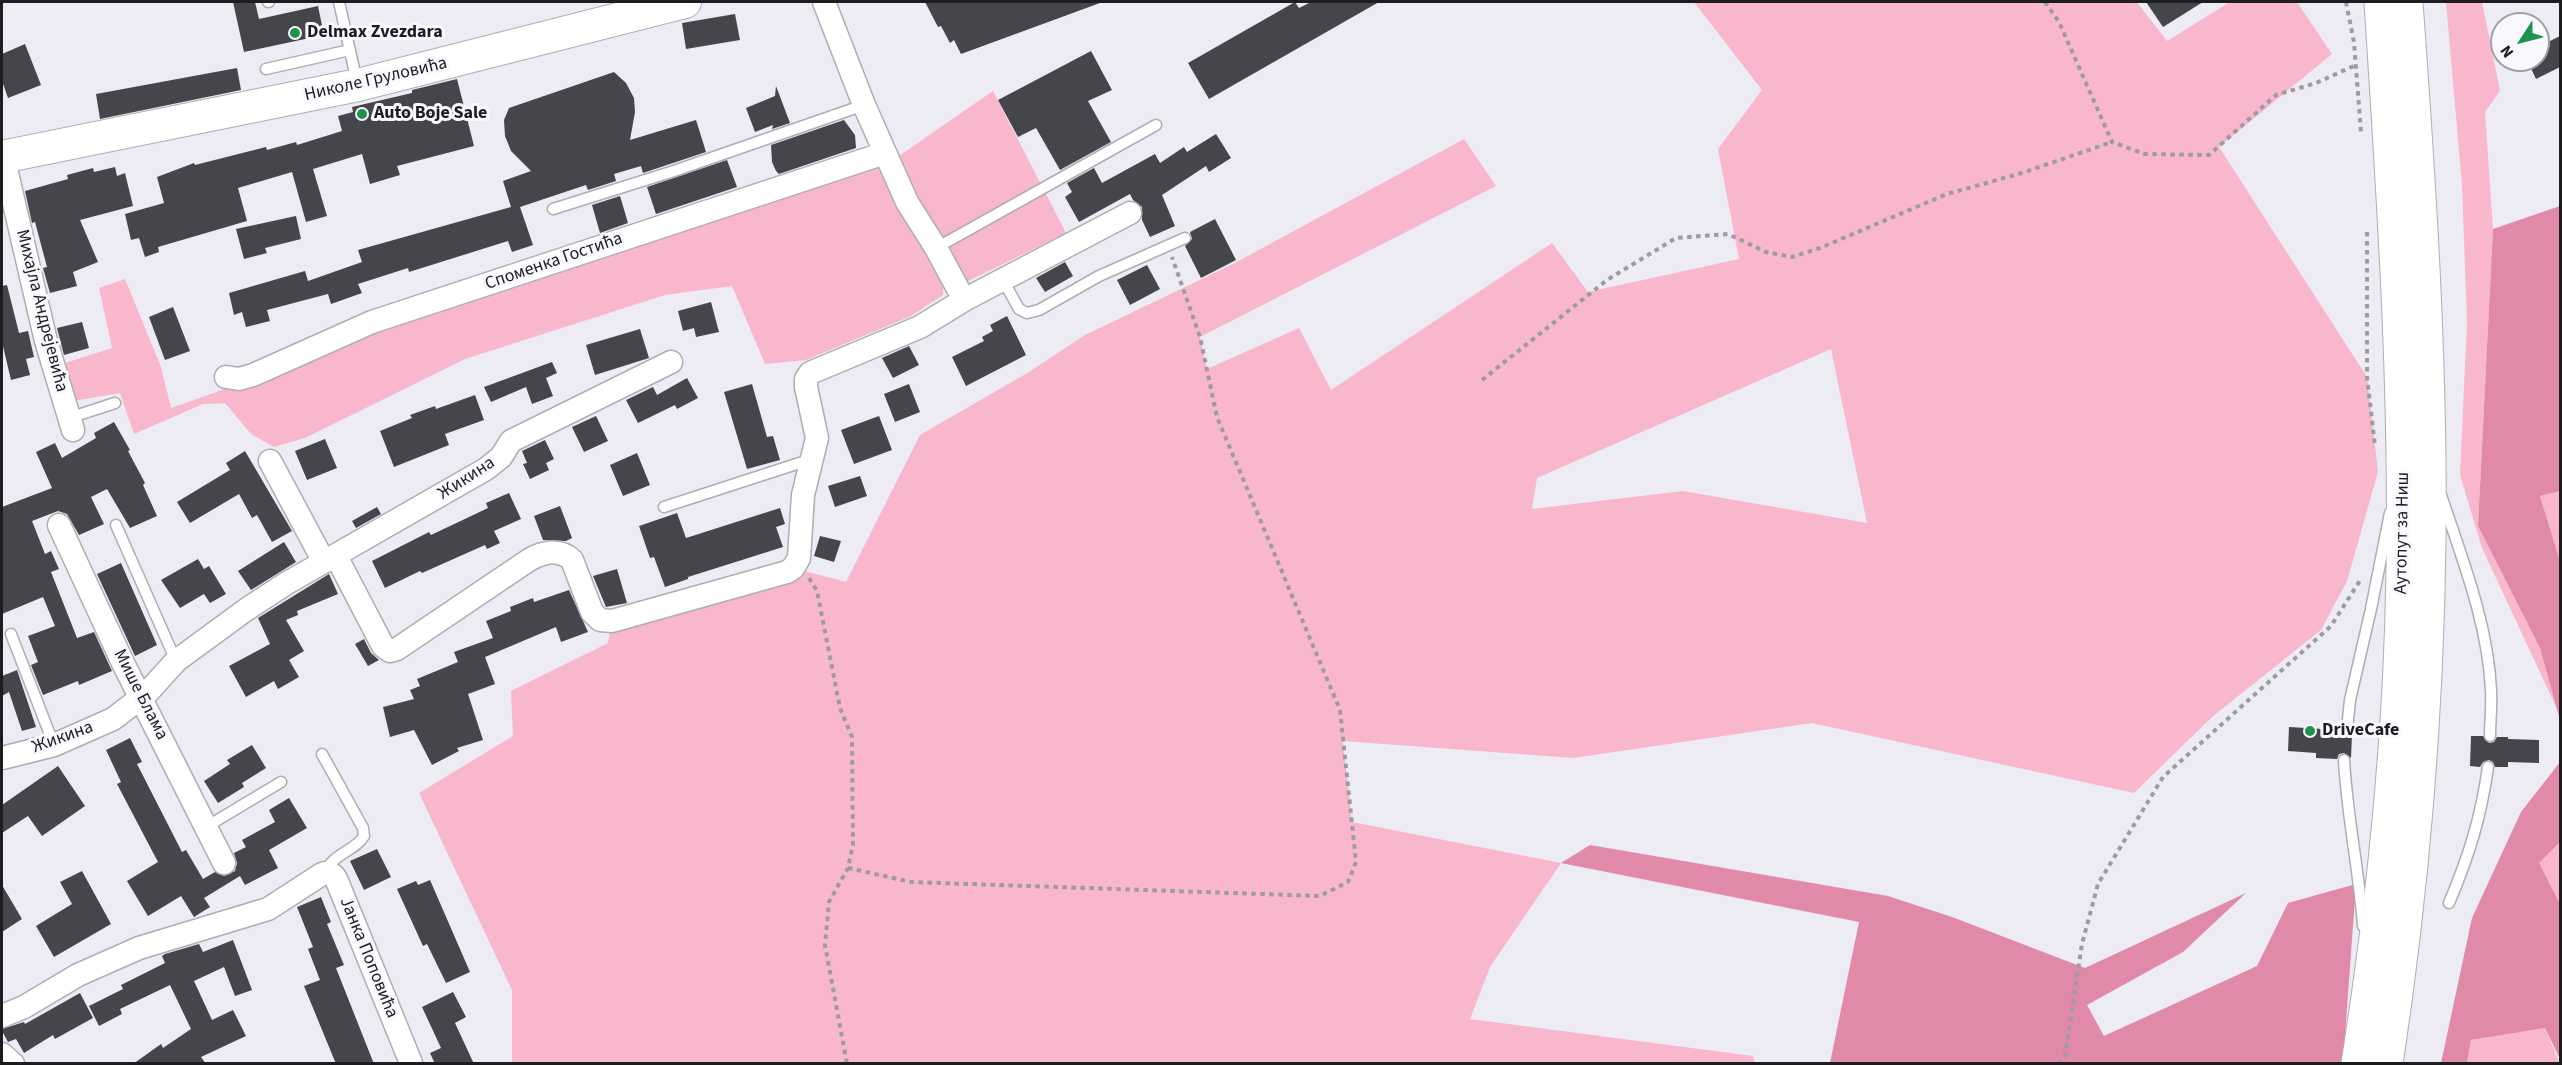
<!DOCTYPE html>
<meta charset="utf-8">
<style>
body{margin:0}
#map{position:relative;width:2562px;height:1065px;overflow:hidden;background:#edebf3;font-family:"Source Sans 3",sans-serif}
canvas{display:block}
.frame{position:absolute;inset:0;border:3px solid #1d1c1f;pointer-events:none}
.north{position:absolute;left:2490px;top:12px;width:60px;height:60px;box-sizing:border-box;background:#faf8ff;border:2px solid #a2a0a5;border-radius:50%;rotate:234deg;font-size:16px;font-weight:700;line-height:24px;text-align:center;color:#1d1c1f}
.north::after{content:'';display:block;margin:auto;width:21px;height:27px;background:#1f934e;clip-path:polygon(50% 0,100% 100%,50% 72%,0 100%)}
</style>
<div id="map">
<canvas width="2562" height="1065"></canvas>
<div class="frame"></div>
<div class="north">N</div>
</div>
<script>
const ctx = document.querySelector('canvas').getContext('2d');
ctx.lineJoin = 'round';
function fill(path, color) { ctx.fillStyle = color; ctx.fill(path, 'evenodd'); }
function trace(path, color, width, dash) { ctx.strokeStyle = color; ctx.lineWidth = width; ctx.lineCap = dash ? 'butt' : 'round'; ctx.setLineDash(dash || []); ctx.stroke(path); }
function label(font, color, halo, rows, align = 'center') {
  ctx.font = font + ' "Source Sans 3",sans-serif'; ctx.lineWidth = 6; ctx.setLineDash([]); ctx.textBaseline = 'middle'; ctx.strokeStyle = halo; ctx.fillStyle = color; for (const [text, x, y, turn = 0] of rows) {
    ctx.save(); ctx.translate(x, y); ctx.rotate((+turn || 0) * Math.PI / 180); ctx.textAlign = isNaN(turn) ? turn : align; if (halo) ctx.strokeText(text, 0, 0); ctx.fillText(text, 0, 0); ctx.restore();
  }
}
fill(new Path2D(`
 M 1694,2 L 2137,2 L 2167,41 L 2230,2 L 2297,2 L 2332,54 L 2219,147 L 2367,377 L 2378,472 L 2347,581 L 2321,630 L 2212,717 L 2134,793 L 1812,723 L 1573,758 L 1343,741 L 1352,822 L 1561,863 L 1490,967 L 1470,1019 L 1753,1056 L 1755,1063 L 512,1063 L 512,990 L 419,793 L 513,736 L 511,691 L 608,643 L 612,621 L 793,568 L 846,582 L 920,435 L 1029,372 L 1085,335 L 1231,265 L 1464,139 L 1496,186 L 1200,337 L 1207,369 L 1299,328 L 1331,390 L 1552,243 L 1588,292 L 1739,259 L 1718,149 L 1762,90 ZM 1831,349 L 1867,523 L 1683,491 L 1532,509 L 1537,478 Z
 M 2446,2 L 2482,2 L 2500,91 L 2485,112 L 2493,229 L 2478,526 L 2540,648 L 2558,711 L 2482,548 L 2460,475 L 2467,322 L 2462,185 Z
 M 993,91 L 1066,233 L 954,288 L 944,279 L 943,295 L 911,316 L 806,360 L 765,364 L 732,286 L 665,295 L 465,359 L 305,438 L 274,447 L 251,434 L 225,403 L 203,404 L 134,434 L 120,393 L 73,401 L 62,364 L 112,348 L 99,288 L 125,279 L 161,367 L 171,408 L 299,363 L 417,317 L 710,223 L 899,156 Z
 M 2560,491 L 2560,561 L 2540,496 Z
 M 2560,842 L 2560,904 L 2538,863 Z
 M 2545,1028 L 2560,1064 L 2467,1064 L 2471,1040 Z`), '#f8b7cd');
fill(new Path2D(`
 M 2560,206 L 2560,491 L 2540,496 L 2560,561 L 2560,720 L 2540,648 L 2478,526 L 2493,229 Z
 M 2560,762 L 2560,842 L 2539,863 L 2560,904 L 2560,1059 L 2545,1028 L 2471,1040 L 2467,1063 L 2441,1063 L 2472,918 L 2521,812 Z
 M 1590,845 L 1888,896 L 1952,917 L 2085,968 L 2246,893 L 2183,952 L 2087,1005 L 2104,1036 L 2257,966 L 2288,903 L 2356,884 L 2343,1063 L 1830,1063 L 1859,922 L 1561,863 Z`), '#e089a9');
fill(new Path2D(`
 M 233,2 L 255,2 L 259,19 L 318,6 L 324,35 L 244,52 Z
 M 925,2 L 1100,2 L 1100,3 L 961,54 L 954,40 L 950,43 L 941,26 L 938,27 Z
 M 1295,2 L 1299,8 L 1311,2 L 1379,2 L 1209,99 L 1188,63 Z
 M 2146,2 L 2203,2 L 2163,27 Z
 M 735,14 L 740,40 L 686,49 L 682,23 Z
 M 2560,36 L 2560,67 L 2536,79 L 2527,60 L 2538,60 L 2538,47 Z
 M 25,44 L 41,85 L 8,98 L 2,81 L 2,54 Z
 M 1091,51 L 1112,90 L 1088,101 L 1111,142 L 1060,170 L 1036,128 L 1018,137 L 998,100 Z
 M 237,68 L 241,90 L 100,119 L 96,94 Z
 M 614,72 L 626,83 L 634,98 L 635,112 L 630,140 L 696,120 L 706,152 L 643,173 L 641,166 L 614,174 L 616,181 L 588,190 L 586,185 L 520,207 L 533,245 L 512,252 L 508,241 L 409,272 L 408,268 L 358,284 L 362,293 L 331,304 L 328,294 L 267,310 L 270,321 L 246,327 L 242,312 L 234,315 L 229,293 L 305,271 L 308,281 L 362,262 L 358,250 L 511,207 L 503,181 L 531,171 L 511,151 L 505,136 L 504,120 L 509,108 Z
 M 457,79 L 474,146 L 397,166 L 400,175 L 370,184 L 362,154 L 313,169 L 327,216 L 306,222 L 292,172 L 238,188 L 247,221 L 158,247 L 159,252 L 145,257 L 139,238 L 131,240 L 125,214 L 164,203 L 157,177 L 194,163 L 195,165 L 266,147 L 267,150 L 296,142 L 297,145 L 342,131 L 338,116 L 353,112 L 352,107 L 412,93 L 412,90 Z
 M 776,86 L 790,123 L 772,129 L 773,125 L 755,132 L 746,108 L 775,96 Z
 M 844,120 L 855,135 L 856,148 L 779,174 L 776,171 L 772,162 L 771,145 Z
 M 1216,134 L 1231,158 L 1209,172 L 1206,166 L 1162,195 L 1175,226 L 1150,237 L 1142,220 L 1142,207 L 1133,200 L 1130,194 L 1079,222 L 1065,197 L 1072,192 L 1067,183 L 1094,168 L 1102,183 L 1155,154 L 1160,163 L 1184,147 L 1187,152 Z
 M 727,160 L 737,187 L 656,214 L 647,187 Z
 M 115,167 L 117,176 L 125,173 L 133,206 L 80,220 L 98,262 L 73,272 L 77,286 L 50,293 L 43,268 L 47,267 L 35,222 L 32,223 L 25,191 L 68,179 L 67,175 L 93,168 L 94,172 Z
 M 620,196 L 628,223 L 600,233 L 592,205 Z
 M 296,216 L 301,239 L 265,248 L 267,253 L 244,259 L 236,229 Z
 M 1215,219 L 1236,260 L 1201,278 L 1185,246 L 1192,239 L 1190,232 Z
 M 1065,262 L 1073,276 L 1045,292 L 1036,278 Z
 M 1147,265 L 1160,289 L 1130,305 L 1117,280 Z
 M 7,285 L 19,333 L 28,331 L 34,357 L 26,359 L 30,375 L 11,380 L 2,342 L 2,286 Z
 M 711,302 L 719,332 L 696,337 L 694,328 L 683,331 L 678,311 Z
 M 173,307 L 190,351 L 165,360 L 149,317 Z
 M 1007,316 L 1026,355 L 966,386 L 952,357 L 984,341 L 982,337 L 993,331 L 990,325 Z
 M 82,322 L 89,348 L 64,355 L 57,328 Z
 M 640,329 L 649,358 L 595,375 L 586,345 Z
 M 909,346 L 919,365 L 893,378 L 882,358 Z
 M 552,362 L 557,373 L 546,378 L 553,396 L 532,404 L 526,387 L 491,402 L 484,387 Z
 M 687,378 L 698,398 L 677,409 L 675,405 L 638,423 L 626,400 L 653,387 L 657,395 Z
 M 752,384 L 767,437 L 773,436 L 780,460 L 747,469 L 724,392 Z
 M 909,384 L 920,412 L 895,422 L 884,394 Z
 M 475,395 L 484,420 L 445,434 L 449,445 L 394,467 L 380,431 L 412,418 L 410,415 L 435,406 L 436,409 Z
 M 596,416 L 608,441 L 584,452 L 572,427 Z
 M 879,416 L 892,450 L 854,464 L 841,430 Z
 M 114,422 L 130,450 L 128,451 L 145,483 L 143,485 L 157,516 L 130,528 L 107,489 L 91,497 L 104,524 L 79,535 L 67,514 L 58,511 L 32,521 L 45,554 L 51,551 L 59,569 L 51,572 L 77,638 L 94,632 L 112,671 L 79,685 L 78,681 L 43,695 L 31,665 L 38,662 L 28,636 L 55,626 L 43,597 L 2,614 L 2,507 L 52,488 L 36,452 L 55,443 L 62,458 L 96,438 L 94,433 Z
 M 325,439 L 337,468 L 307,480 L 295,451 Z
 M 545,440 L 554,459 L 546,463 L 549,470 L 530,479 L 523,464 L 527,463 L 522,451 Z
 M 245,451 L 292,531 L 272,542 L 257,515 L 252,518 L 239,494 L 190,523 L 177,502 L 230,470 L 226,463 Z
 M 637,453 L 650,485 L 623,496 L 610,465 Z
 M 860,476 L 867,496 L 835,507 L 828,486 Z
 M 509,493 L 521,519 L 494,531 L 500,543 L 487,549 L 485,545 L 422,573 L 420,571 L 385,588 L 372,561 L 429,532 L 431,535 L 488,508 L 486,503 Z
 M 560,506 L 572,538 L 566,541 L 543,540 L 534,516 Z
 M 377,507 L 381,514 L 356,528 L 352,521 Z
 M 780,508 L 785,524 L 776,527 L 783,547 L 688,577 L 688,579 L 665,587 L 654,557 L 650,558 L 639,526 L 677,513 L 686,538 Z
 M 820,536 L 841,541 L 834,562 L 814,556 Z
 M 284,542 L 296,562 L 251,590 L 238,571 Z
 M 198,559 L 204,569 L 209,566 L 226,594 L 210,603 L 204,594 L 180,608 L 161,580 Z
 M 121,563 L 157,645 L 135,656 L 97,574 Z
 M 617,569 L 627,603 L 606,607 L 593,576 Z
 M 329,574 L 338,594 L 297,611 L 298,615 L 286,620 L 304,651 L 289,660 L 299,677 L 278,689 L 274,681 L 246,697 L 229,666 L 270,644 L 258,618 Z
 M 569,590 L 588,632 L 561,642 L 556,627 L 485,657 L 495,684 L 468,694 L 483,740 L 457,748 L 459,751 L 432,765 L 414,730 L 390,737 L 383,707 L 414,699 L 410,690 L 420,686 L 417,679 L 458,662 L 454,652 L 493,638 L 486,621 L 511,611 L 510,607 L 533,598 L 534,602 Z
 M 364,639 L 371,653 L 379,660 L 368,666 L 355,644 Z
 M 17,670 L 36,727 L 22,731 L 9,692 L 2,696 L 2,676 Z
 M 2289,727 L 2340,730 L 2343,736 L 2352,735 L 2351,758 L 2344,753 L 2339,754 L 2337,759 L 2316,758 L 2316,753 L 2288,751 Z
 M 2471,736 L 2483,736 L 2489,743 L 2494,742 L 2497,737 L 2508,737 L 2508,739 L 2539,740 L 2539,763 L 2508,762 L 2508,767 L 2495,767 L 2493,762 L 2489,760 L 2483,762 L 2480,767 L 2470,766 Z
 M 130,738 L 142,762 L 137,764 L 182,852 L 186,850 L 203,879 L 215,872 L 224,876 L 235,871 L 237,863 L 234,853 L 246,847 L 242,840 L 275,822 L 269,810 L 289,798 L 307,828 L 269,850 L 278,868 L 245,885 L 240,876 L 204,898 L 210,907 L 194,917 L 181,896 L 148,916 L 127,881 L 158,862 L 117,784 L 121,782 L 106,750 Z
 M 252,745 L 266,768 L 242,783 L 244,787 L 218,803 L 204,781 L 230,764 L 227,760 Z
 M 58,766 L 85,806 L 42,836 L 28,816 L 2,833 L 2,805 Z
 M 377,849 L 391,877 L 364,890 L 350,861 Z
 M 82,871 L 111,924 L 54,957 L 36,926 L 72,904 L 60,882 Z
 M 430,880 L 470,972 L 446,983 L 427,944 L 423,946 L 397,889 L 416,881 L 418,885 Z
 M 2,885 L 22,919 L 2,932 Z
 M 321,897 L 331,922 L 327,924 L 344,965 L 336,968 L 374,1064 L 336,1064 L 304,986 L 320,980 L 308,949 L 313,947 L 297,907 Z
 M 233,940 L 252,990 L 235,996 L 224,967 L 194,981 L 212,1020 L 233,1010 L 246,1036 L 201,1057 L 206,1064 L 133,1064 L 161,1044 L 163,1048 L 191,1029 L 170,985 L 120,1009 L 122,1014 L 99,1026 L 89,1006 L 123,989 L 121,985 L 165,963 L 162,956 L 165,954 L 199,944 L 203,952 Z
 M 453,992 L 466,1017 L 455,1023 L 474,1064 L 435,1064 L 430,1053 L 441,1048 L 422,1007 Z
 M 80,993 L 93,1018 L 55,1039 L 53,1035 L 24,1053 L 16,1039 L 8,1042 L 2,1031 L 2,1029 L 24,1022 L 25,1024 Z`), '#44464c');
const lane = new Path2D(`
 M 268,2 L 269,2
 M 339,2 L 357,82
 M 266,69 L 350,50
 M 553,209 L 674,171 L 864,105
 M 936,248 L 1156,125
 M 1003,280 L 1019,309 L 1027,313 L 1039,310 L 1099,276 L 1185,238
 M 69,418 L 115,403
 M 2441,495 C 2462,558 2488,624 2491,690 C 2492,706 2490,721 2490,736
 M 664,507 L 812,459
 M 116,525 L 176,661
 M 11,634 L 54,745
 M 2347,730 L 2350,700 L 2371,609 L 2390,513
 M 322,754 L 363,828 L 364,836 C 355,851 334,853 325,872
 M 2344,760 C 2347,816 2359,870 2363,926
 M 206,827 L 281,782
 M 2449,903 C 2469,856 2481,817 2488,767`);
const street = new Path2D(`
 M 824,2 L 864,105 L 907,202 L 936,248 L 964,300
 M 3,156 L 46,341 L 73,430
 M 226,377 L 239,379 L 253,375 L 372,322 L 885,153
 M 270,461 L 324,562
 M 59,525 L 123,663 L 224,863
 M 336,556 L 383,646 L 390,651 L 397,649 L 529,560 C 542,552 560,548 572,560 L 592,612 L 600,620 L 612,621 L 787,572 L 793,568 L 799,558 L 803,495 L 817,438 L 806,387 L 806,379 L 810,373 L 920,327 L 964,300 L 1130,213
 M 2,758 L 54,745 L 113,719 L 147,693 L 176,661 L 247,609 L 287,583 L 486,469 L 501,457 L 511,441 L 671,362
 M 2,1016 L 24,1007 L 78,975 L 139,948 L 268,909 L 322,874 C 329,871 334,874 337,881 L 411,1063
 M 2,1054 L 13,1064`);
const secondary = new Path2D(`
 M 2,157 L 358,85 L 685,2`);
const highway = new Path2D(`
 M 2358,1064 C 2384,900 2401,734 2403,568 C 2406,379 2393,190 2381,2
 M 2386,1064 C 2412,892 2427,715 2429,541 C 2431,361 2419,181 2406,2`);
trace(lane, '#afadb4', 13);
trace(street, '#afadb4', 25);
trace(secondary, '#afadb4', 34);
trace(highway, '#afadb4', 35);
trace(new Path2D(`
 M 2045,2 L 2059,22 L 2112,142 L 2145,154 L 2209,155 L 2276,95 L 2316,83 L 2356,65
 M 2346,2 L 2354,42 L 2361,132
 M 2367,232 L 2367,377 L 2375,446
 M 1482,380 L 1607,280 L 1676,238 L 1728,234 L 1766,252 L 1792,257 L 1820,248 L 1947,194 L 2022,173 L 2112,142
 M 809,578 L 817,591 L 840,708 L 852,737 L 853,845 L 848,868 L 829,902 L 825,945 L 847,1064
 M 848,868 L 911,882 L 1320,896 L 1348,882 L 1356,862 L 1340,710 L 1217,417 L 1200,337 L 1172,257
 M 2059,1064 L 2065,1056 L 2082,944 L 2098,884 L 2163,777 L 2331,626 L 2361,579`), '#9c9ba1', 4, [4.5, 4.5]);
trace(lane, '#fff', 10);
trace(street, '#fff', 22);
trace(secondary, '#fff', 32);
trace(highway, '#fff', 33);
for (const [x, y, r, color] of [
 [295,33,6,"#1f934e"],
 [362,114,6,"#1f934e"],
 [2310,731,6,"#1f934e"]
]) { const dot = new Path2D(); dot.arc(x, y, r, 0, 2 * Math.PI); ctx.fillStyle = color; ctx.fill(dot); trace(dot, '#faf8ff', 2); }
label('bold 18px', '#1d1c1f', '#faf8ff', [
 ["Delmax Zvezdara",307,33],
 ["Auto Boje Sale",374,114],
 ["DriveCafe",2322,731]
], 'left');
label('18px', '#1d1c1f', '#faf8ff', [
 ["Николе Груловића",376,80,-13],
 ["Споменка Гостића",554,262,-19],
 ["Михајла Андрејевића",41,311,76],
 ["Жикина",467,479,-33],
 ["Аутопут за Ниш",2403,533,-89],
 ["Мише Блама",140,695,63],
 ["Жикина",63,738,-20],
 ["Јанка Поповића",368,958,68]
]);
</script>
